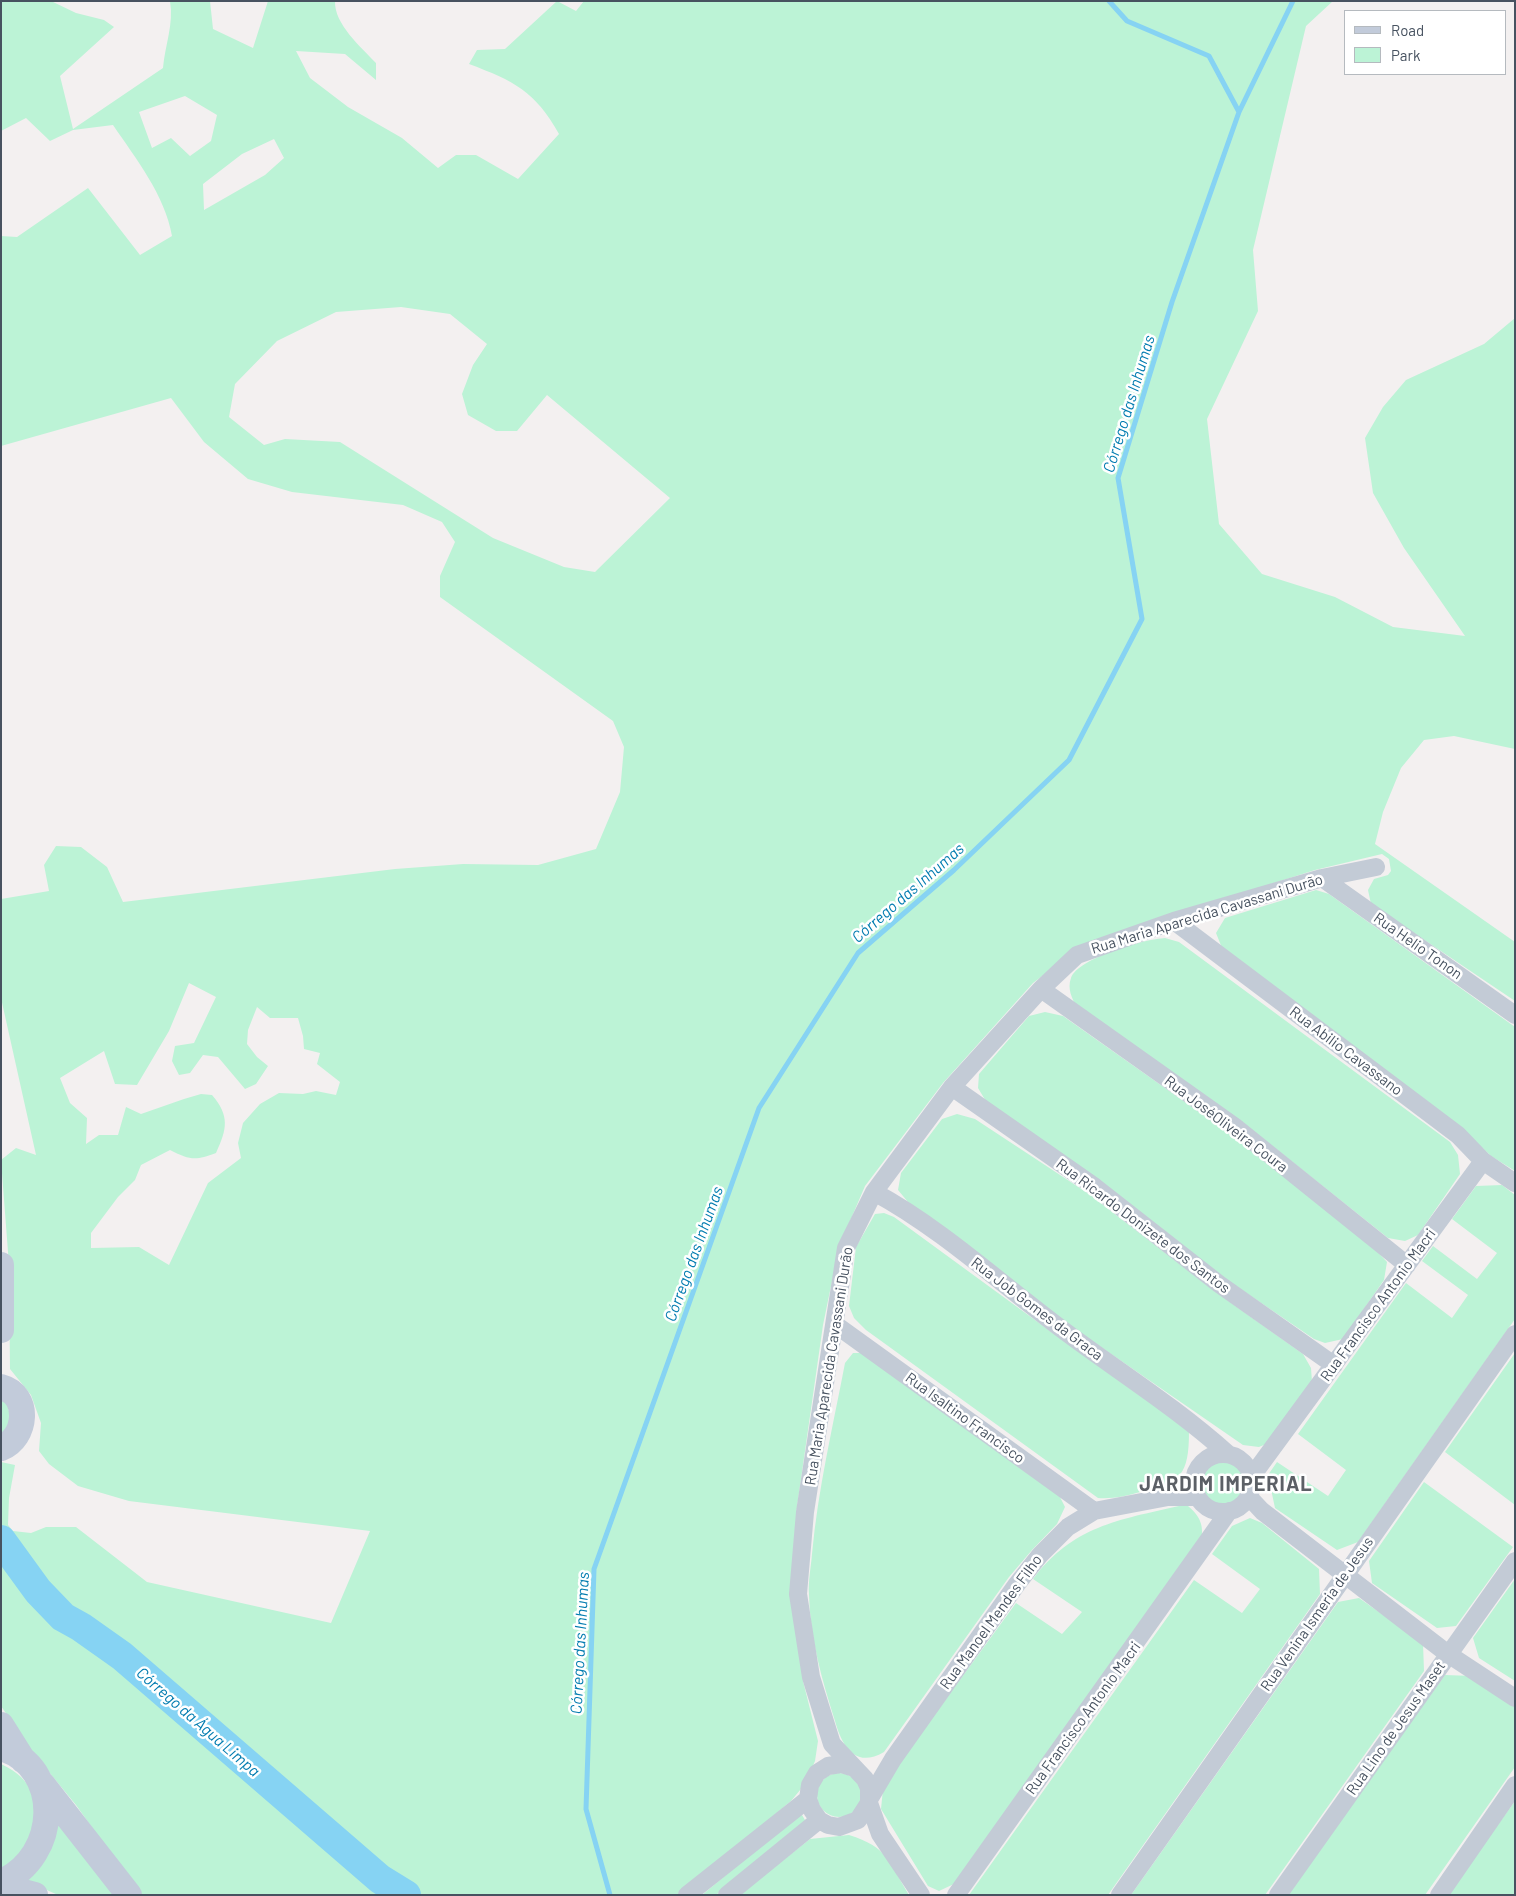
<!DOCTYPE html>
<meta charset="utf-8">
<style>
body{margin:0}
#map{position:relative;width:1516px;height:1896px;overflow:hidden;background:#f3f0f0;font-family:Barlow,sans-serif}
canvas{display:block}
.frame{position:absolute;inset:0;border:2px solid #475260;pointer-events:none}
.legend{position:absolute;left:1344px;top:10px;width:162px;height:65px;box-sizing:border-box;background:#fff;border:1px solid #b5babf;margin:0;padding:6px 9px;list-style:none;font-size:15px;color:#475260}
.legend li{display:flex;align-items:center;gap:10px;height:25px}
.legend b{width:25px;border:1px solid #b5babf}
</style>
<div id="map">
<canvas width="1516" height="1896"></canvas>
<div class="frame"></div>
<ul class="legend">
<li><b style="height:6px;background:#c2cbda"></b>Road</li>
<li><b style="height:14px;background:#bcf3d6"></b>Park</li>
</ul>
</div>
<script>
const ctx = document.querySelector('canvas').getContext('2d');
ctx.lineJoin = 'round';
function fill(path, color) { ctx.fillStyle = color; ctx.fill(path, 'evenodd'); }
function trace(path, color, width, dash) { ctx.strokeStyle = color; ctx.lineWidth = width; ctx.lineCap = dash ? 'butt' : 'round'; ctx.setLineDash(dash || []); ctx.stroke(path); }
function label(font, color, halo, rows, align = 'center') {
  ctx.font = font + ' Barlow,sans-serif'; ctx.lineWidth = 5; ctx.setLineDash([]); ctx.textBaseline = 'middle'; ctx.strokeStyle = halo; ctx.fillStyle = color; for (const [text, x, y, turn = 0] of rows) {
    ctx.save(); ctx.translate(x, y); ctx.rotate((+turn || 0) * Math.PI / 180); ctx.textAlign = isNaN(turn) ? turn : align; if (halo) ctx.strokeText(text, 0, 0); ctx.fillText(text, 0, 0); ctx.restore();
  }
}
fill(new Path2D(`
 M 1,1 L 51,1 L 76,13 L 104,20 L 114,27 L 60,76 L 73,129 L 163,68 C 165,45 174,24 170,1 L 210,1 L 213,29 L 253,48 L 268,1 L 335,1 C 334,24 361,47 376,63 L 376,80 L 345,54 L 296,51 L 310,78 L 348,107 L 402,138 L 438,168 L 456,155 L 476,155 L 518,179 L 559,134 C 535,91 514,81 469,64 L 477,50 L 505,49 L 557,1 L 576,11 L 584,1 L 1333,1 L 1306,26 L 1253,250 L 1258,311 L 1207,419 L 1219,524 L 1262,574 L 1335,597 L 1393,627 L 1465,636 L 1404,548 L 1373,493 L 1365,438 L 1383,407 L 1406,380 L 1484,344 L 1515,318 L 1515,749 L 1454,736 L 1424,740 L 1401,768 L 1383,812 L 1375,844 L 1515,942 L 1515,1001 L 1371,904 L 1368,890 L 1374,879 L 1388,875 L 1391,871 L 1389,859 L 1382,854 L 1315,870 L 1170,916 L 1075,951 L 1033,983 L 943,1083 L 865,1186 L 839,1247 L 823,1325 L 796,1514 L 803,1681 L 818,1741 L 815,1761 L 805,1784 L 791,1801 L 679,1895 L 140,1895 L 76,1805 L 30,1749 L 1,1706 L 1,1462 L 15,1465 L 9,1498 L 8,1525 L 13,1531 L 31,1533 L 46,1527 L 76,1527 L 147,1582 L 331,1623 L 370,1531 L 129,1501 L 78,1486 L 49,1464 L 39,1451 L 41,1423 L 31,1395 L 10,1369 L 9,1265 L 1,1160 L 16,1148 L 36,1155 L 1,998 L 1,899 L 49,891 L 44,865 L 56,846 L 81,847 L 107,867 L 123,902 L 395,869 L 463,864 L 538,865 L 596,849 L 620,792 L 624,747 L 613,721 L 440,597 L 440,576 L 455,542 L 442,522 L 403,505 L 292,492 L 248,479 L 204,442 L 171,398 L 1,446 L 1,236 L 17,237 L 88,188 L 140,255 L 172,236 C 165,195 136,159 113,125 L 73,130 L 50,141 L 26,118 L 1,131 ZM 185,96 L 217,115 L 211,141 L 190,156 L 171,138 L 152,148 L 139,112 ZM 274,139 L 284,158 L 265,175 L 204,210 L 203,184 L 242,154 ZM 401,307 L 450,314 L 487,344 L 473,365 L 462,394 L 468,415 L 496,431 L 517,431 L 547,395 L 670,498 L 595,572 L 564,567 L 493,538 L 340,442 L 285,439 L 264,445 L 229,417 L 235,384 L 277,341 L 336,312 ZM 189,983 L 216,997 L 194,1043 L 175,1046 L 172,1061 L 179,1075 L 190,1073 L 203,1055 L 218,1057 L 245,1089 L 256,1084 L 268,1066 L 257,1057 L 247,1044 L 248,1030 L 257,1007 L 270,1018 L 298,1018 L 303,1036 L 304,1049 L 320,1053 L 317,1064 L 340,1082 L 336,1095 L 316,1091 L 303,1094 L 279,1093 L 260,1104 L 243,1123 L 238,1143 L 241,1158 L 208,1183 L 169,1265 L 139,1247 L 91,1248 L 91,1233 L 118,1197 L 135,1180 L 141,1165 L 170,1150 C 190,1160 195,1161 216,1153 C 227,1129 230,1116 212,1095 L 201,1094 L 184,1099 L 141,1114 L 126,1107 L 118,1135 L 99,1135 L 86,1144 L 87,1118 L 70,1103 L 60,1078 L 104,1051 L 115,1084 L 137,1085 L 169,1031 Z
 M 1316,890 L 1329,894 L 1515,1027 L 1515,1171 L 1491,1156 L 1464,1131 L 1222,948 L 1216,933 L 1225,918 Z
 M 1165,938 L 1179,942 L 1450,1142 L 1458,1155 L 1460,1174 L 1418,1235 L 1405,1241 L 1388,1238 L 1241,1121 L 1077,1008 C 1072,998 1067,989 1071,978 C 1078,958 1145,939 1165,938 Z
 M 1045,1012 L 1063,1016 L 1226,1131 L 1374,1248 L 1387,1262 L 1384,1280 L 1343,1339 L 1325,1343 L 1314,1339 L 1223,1277 L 987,1103 L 978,1088 L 979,1074 L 1029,1016 Z
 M 957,1114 L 975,1119 L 1089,1194 L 1213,1290 L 1303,1354 L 1311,1368 L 1312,1382 L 1271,1442 L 1259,1447 L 1243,1445 L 1072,1327 L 908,1202 L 898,1190 L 901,1173 L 942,1119 Z
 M 1502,1185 L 1515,1195 L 1515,1319 L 1358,1542 L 1337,1550 L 1275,1508 L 1268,1475 L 1277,1462 L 1328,1496 L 1346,1470 L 1298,1434 L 1406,1283 L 1452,1318 L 1468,1295 L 1422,1261 L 1433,1246 L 1477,1279 L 1497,1253 L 1452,1219 L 1476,1186 Z
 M 884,1213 L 894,1217 L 1061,1339 L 1177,1420 L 1189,1431 C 1189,1475 1181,1483 1140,1492 C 1126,1496 1113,1499 1098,1498 L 866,1330 L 854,1318 L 849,1306 L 856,1247 L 875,1214 Z
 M 853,1353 L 862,1353 L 1059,1495 L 1065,1507 L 1057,1524 L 1032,1550 L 1009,1577 L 884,1752 C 855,1769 842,1746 835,1721 C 822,1680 810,1638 809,1595 C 808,1581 811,1567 812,1554 C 818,1489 833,1426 845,1363 Z
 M 1515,1353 L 1515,1505 L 1445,1452 Z
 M 1,1397 L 7,1403 L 11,1419 L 1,1437 Z
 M1201 1483a22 22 0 1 1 44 0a22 22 0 1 1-44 0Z
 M 1424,1482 L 1513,1547 L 1456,1626 L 1437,1628 L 1372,1583 L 1369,1561 Z
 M 1179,1506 L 1188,1506 C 1201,1517 1204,1526 1201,1542 L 956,1883 L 939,1891 L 928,1886 L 881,1809 L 883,1789 L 900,1762 L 1016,1603 L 1062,1634 L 1082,1612 L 1033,1579 C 1073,1526 1118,1520 1179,1506 Z
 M 1250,1518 L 1262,1523 L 1319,1569 L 1320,1594 L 1108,1895 L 969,1895 L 1194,1580 L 1242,1613 L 1260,1589 L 1212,1554 L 1232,1526 Z
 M 1515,1579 L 1515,1681 L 1479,1658 L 1473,1638 Z
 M 1359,1598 L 1423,1643 L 1424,1671 L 1265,1895 L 1131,1895 L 1338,1602 Z
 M 1445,1675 L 1473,1676 L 1515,1706 L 1515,1767 L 1425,1895 L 1286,1895 Z
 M 1,1764 C 37,1781 35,1801 36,1836 L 1,1874 Z
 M817 1795a22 22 0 1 1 44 0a22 22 0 1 1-44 0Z
 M 1515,1801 L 1515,1895 L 1447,1895 Z
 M 798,1815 L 802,1815 L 805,1820 L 802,1825 L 716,1895 L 702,1895 Z
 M 55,1819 L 121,1895 L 58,1895 L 22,1879 Z
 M 849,1835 C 888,1847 889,1862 909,1895 L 739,1895 L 810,1839 Z`), '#bcf3d6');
trace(new Path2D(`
 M 1109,1 L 1127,21 L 1209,56 L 1239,112
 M 610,1895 L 586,1809 L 594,1569 L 759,1108 L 858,953 L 954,870 L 1069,760 L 1142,619 L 1118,478 L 1172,302 L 1239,112 L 1293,1`), '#86d3f3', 5);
trace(new Path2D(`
 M 1,1540 L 38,1591 L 63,1617 L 81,1627 L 122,1656 L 380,1879 L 406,1895`), '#86d3f3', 30);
trace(new Path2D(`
 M 1322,878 L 1515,1015
 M 1174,921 L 1458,1135 L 1483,1161 L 1515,1183
 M 1041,989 L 1234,1126 L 1407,1265
 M 952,1087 L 1095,1187 L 1219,1284 L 1334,1365
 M 874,1192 C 944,1230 1003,1286 1067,1333 C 1121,1373 1178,1409 1228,1454
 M 836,1325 L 1094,1511
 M1194 1483a29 29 0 1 1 58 0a29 29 0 1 1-58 0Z
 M 1252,1476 L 1483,1161
 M 1249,1497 L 1262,1511 L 1448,1654 L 1515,1698
 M 854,1768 L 841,1764 L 828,1766 L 817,1773 L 810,1785 L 808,1799 L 812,1810 L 819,1820 L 828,1825 L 839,1827 L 858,1820 L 869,1803 L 869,1788 L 865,1779 L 832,1744 L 811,1677 L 798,1594 L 805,1512 L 846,1248 L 874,1192 L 952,1087 L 1041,989 L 1077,955 L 1174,921 L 1322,878 L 1376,867
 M 870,1798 L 893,1759 L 1017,1584 L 1040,1555 L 1068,1527 L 1094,1511 L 1168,1497 L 1197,1497
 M 869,1803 L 880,1834 L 921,1895
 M 687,1895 L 808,1799
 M 727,1895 L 819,1820
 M 956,1895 L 1229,1511
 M 1120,1895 L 1515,1334
 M 1278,1895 L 1515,1561
 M 1439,1895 L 1515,1785`), '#c3cbd6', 18);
trace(new Path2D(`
 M 1,1265 L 1,1330
 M 1,1387 C 31,1395 27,1438 1,1448
 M 1,1725 L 23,1760
 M 1,1748 C 63,1767 60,1857 1,1882
 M 43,1785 L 129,1895
 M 1,1886 L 35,1895`), '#c2cbda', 26);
label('15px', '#475260', '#fff', [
 ["Rua Maria Aparecida Cavassani Durão",1207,914,-17],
 ["Rua Helio Tonon",1418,946,35],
 ["Rua Abilio Cavassano",1346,1051,37],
 ["Rua JoséOliveira Coura",1226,1124,37],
 ["Rua Ricardo Donizete dos Santos",1143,1226,37],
 ["Rua Francisco Antonio Macri",1378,1305,-54],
 ["Rua Job Gomes da Graca",1037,1309,37],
 ["Rua Maria Aparecida Cavassani Durão",829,1366,-81],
 ["Rua Isaltino Francisco",965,1418,36],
 ["Rua Venina Ismeria de Jesus",1317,1614,-55],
 ["Rua Manoel Mendes Filho",991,1622,-54],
 ["Rua Francisco Antonio Macri",1083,1718,-54],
 ["Rua Lino de Jesus Maset",1396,1728,-55]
]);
label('italic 16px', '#027cb0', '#fff', [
 ["Córrego das Inhumas",1129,404,-73],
 ["Córrego das Inhumas",908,893,-41],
 ["Córrego das Inhumas",694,1254,-70],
 ["Córrego das Inhumas",580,1643,-87],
 ["Córrego da Água Limpa",198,1722,41]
]);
ctx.letterSpacing = '1px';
label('bold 20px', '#5c6066', '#fff', [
 ["JARDIM IMPERIAL",1226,1484]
]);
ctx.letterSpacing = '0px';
</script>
